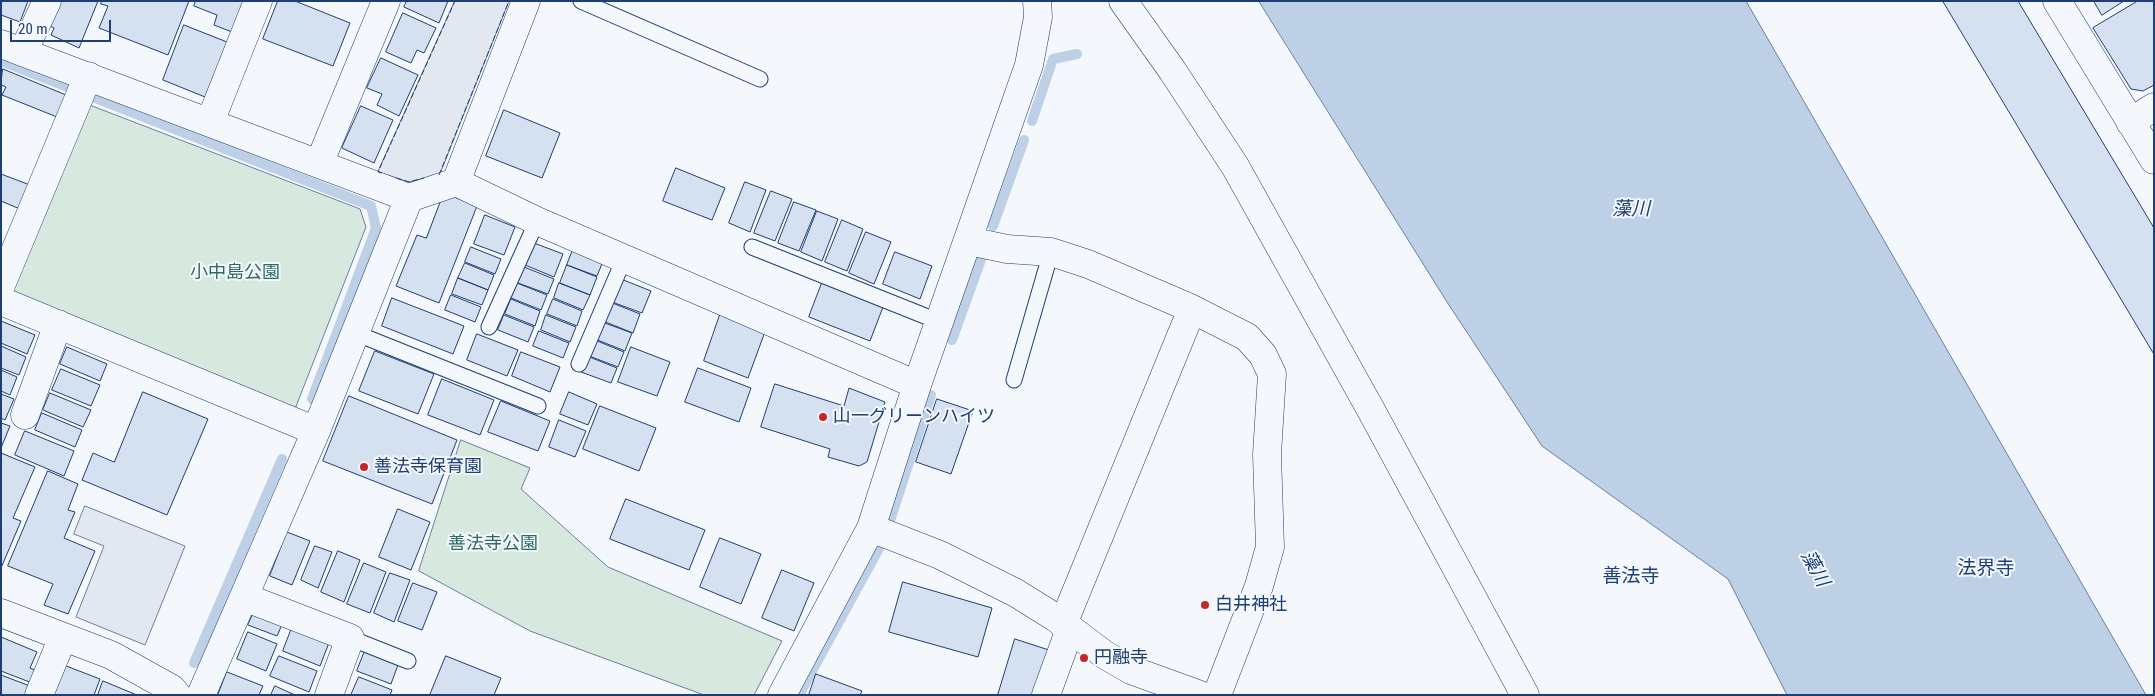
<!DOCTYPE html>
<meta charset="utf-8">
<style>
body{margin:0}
#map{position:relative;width:2155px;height:696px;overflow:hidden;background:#f4f7fb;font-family:"Roboto Condensed",sans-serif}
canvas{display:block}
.frame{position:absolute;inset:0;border:2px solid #1d3f73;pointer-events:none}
.scale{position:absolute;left:10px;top:20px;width:101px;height:22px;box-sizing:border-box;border:2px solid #1d3f73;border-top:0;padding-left:6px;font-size:15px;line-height:18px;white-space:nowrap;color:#1d3f73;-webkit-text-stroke:4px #f4f7fb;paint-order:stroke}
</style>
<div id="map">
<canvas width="2155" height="696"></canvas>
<div class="frame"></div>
<div class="scale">20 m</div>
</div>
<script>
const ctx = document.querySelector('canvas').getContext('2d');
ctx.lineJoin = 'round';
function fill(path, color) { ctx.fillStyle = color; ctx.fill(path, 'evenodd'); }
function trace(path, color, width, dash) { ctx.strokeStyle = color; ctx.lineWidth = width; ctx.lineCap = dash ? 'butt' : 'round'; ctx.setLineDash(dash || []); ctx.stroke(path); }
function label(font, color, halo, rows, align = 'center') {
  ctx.font = font + ' "Roboto Condensed","Noto Sans JP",sans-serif'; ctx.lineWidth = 4; ctx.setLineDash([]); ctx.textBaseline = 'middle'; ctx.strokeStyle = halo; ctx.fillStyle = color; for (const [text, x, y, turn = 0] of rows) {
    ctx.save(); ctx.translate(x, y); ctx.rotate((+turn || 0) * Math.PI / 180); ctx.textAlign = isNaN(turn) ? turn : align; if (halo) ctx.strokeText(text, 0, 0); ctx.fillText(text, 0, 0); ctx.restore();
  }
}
const green = new Path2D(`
 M 87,104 L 360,209 L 366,227 L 295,409 L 8,292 Z
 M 461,440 L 530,468 L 521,489 L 608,567 L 782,641 L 754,695 L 704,695 L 530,631 L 419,571 Z`);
fill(green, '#d7e8df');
trace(green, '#687fa3', 1);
const parking = new Path2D(`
 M 455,1 L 509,1 L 440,174 L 409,182 L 378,172 Z
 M 85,506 L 185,546 L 145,645 L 76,617 L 104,546 L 74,534 Z`);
fill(parking, '#e3e8f0');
trace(parking, '#687fa3', 1);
const water = new Path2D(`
 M 1259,1 L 1746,1 L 2146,695 L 1787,695 L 1728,579 L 1542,446 L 1447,302 Z`);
fill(water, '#bed0e5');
trace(water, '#687fa3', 1);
trace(new Path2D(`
 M 1,61 L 371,206 L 376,228 L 312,399
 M 1032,121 L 1053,59 L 1077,54
 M 993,226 L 1024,140
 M 952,340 L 983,254
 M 888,527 L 931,395
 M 194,663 L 282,459
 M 799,695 L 883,541`), '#bed0e5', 10);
const building = new Path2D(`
 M 1,1 L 28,1 L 20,22 L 1,15 Z
 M 58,1 L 98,1 L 79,48 L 51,35 L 54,28 L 48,25 Z
 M 102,1 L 189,1 L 168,55 L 99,28 L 108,6 L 101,4 Z
 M 196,1 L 244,1 L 232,32 L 214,25 L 217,15 L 194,6 Z
 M 278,1 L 295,1 L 350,23 L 333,66 L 263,39 Z
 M 407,1 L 448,1 L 439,23 L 404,7 Z
 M 1943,1 L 2018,1 L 2154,228 L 2154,354 Z
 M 2094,1 L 2124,1 L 2102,15 Z
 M 2138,1 L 2154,1 L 2154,85 L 2143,91 L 2131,89 L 2093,28 Z
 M 403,13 L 436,28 L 424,53 L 417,50 L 411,63 L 386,52 Z
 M 184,25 L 227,42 L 205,97 L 163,80 Z
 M 381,58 L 418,75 L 399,116 L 377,105 L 382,94 L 367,88 Z
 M 3,69 L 66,95 L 57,117 L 2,95 L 6,87 L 1,85 Z
 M 361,106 L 393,120 L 374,163 L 342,148 Z
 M 504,110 L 560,133 L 542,178 L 486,156 Z
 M 676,168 L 725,188 L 712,220 L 663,201 Z
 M 1,174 L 30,185 L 20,209 L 1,201 Z
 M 745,182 L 766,190 L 750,232 L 729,223 Z
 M 771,191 L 792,199 L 775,241 L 754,233 Z
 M 444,193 L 477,206 L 439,303 L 396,286 L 417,235 L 426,238 Z
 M 794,202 L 816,210 L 799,251 L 778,243 Z
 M 817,211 L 838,219 L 822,261 L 801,252 Z
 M 485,215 L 515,227 L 504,255 L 474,244 Z
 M 842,220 L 863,229 L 847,271 L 825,262 Z
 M 866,232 L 891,242 L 874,284 L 849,273 Z
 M 534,243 L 563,254 L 554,277 L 525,265 Z
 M 471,247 L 501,259 L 495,274 L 465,262 Z
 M 574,247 L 604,259 L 597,276 L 567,265 Z
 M 895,252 L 932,266 L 920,299 L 883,284 Z
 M 465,263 L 494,275 L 488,290 L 458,278 Z
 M 567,265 L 597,277 L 590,295 L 560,283 Z
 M 524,267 L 554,279 L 548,294 L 518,283 Z
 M 458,278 L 488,290 L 482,305 L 452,294 Z
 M 621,279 L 651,291 L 642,313 L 612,302 Z
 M 517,283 L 547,295 L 541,310 L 511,298 Z
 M 559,283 L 590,295 L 583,310 L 554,298 Z
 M 822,283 L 883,307 L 870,341 L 809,317 Z
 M 451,295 L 481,307 L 475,322 L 445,310 Z
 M 392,298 L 464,326 L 453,354 L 382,326 Z
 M 511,299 L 540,311 L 535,326 L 505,314 Z
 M 553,299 L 582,311 L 577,326 L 547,314 Z
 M 610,302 L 640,314 L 633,333 L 603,321 Z
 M 721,312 L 766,329 L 748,378 L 704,361 Z
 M 504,315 L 534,327 L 528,342 L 498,330 Z
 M 546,315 L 576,327 L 570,342 L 541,330 Z
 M 1,321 L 35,335 L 27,354 L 1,343 Z
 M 602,322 L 632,333 L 625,351 L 595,339 Z
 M 539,331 L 569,343 L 563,358 L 533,346 Z
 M 477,334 L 518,350 L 507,376 L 467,360 Z
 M 595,340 L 624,352 L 618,367 L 589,356 Z
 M 1,346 L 26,357 L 19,375 L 1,368 Z
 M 67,347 L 107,364 L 100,381 L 60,364 Z
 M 631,347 L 670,362 L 657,396 L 618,382 Z
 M 375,351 L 434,374 L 418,414 L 359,391 Z
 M 521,352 L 560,367 L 550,392 L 512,376 Z
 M 587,356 L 617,368 L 611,383 L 581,372 Z
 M 698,368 L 751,388 L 739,422 L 685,402 Z
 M 61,369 L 100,385 L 91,406 L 52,390 Z
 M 1,370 L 17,377 L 10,395 L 1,391 Z
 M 442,379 L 494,400 L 480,435 L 428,415 Z
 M 775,384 L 844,406 L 849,388 L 885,402 L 867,462 L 859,466 L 828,457 L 830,449 L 761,427 Z
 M 143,392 L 208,419 L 167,515 L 82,480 L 93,453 L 114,462 Z
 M 569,392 L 597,404 L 588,425 L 560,414 Z
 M 50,393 L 91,410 L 83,427 L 43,410 Z
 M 1,394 L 14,399 L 5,420 L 1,418 Z
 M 349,396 L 457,440 L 432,504 L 323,461 Z
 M 937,399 L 973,411 L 951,474 L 916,462 Z
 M 501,401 L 550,421 L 538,451 L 488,432 Z
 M 600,406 L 656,428 L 639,471 L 583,449 Z
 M 42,413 L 82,430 L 75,447 L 35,430 Z
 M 559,420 L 586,431 L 575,457 L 549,447 Z
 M 1,423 L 10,426 L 1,448 Z
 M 25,431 L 74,451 L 64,476 L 15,455 Z
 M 1,453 L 35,467 L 13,518 L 21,521 L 1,568 Z
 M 48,471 L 78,484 L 68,510 L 75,512 L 64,538 L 95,551 L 68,614 L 44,605 L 53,584 L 8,566 Z
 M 626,499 L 705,530 L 689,570 L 610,539 Z
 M 398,509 L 430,522 L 411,570 L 379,557 Z
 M 287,532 L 310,541 L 292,585 L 270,576 Z
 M 720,538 L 761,554 L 741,604 L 700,587 Z
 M 315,546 L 332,552 L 318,588 L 301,580 Z
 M 338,551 L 360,560 L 344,602 L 321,592 Z
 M 364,563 L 386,572 L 370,613 L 347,604 Z
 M 782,570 L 814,583 L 794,631 L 762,618 Z
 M 390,573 L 410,580 L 394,622 L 374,613 Z
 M 903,582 L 992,608 L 978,657 L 889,632 Z
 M 413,583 L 437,592 L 422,630 L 398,621 Z
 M 256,608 L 284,620 L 277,636 L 248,625 Z
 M 295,620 L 332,635 L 320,666 L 283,651 Z
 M 248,632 L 277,644 L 266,671 L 237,659 Z
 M 1,637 L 37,652 L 30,668 L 37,671 L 32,683 L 1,671 Z
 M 1015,639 L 1055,652 L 1041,695 L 998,695 Z
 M 366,648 L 399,662 L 391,684 L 357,671 Z
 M 279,656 L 317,671 L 309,692 L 270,676 Z
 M 446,656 L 501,678 L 494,695 L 430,695 Z
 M 61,664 L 100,679 L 94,695 L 56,695 L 50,692 Z
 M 227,672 L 263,686 L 259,695 L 218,695 Z
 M 816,674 L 862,691 L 860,695 L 809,695 Z
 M 1,675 L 30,686 L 26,695 L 1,695 Z
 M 359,677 L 392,690 L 390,695 L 351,695 Z
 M 103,681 L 137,695 L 98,695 Z
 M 275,686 L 295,695 L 271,695 Z`);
fill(building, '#d5e0f0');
trace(building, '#1d3f73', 1);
const service = new Path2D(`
 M 581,1 L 760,79
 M 752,247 L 940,322
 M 489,327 L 537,221
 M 355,333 L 538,406
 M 579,364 L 624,259
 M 1014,380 L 1051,252
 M 350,638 L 408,661`);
const minor = new Path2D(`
 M 1123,1 L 1172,70 L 1235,166 L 1371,410 L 1525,695
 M 2057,1 L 2154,160
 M 1,44 L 409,198
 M 23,52 L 47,1
 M 210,122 L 258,1
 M 2130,122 L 2154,107
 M 319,164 L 386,1
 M 456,182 L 537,221 L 917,385
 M 969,241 L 1007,249 L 1051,252 L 1088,264 L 1188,307 L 1247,337 L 1263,355 L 1272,374 L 1267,454 L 1270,547 L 1259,586 L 1217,695
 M 1,285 L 88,76
 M 1,301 L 316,431
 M 25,415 L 58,324
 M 871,528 L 940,555 L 1016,593 L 1056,618 L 1105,655 L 1131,670 L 1200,695
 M 244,597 L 350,638 L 329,695
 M 1,613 L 111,655 L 172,689 L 177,695
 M 1063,624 L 1192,309
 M 39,695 L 63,637
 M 201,695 L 316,431 L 409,198 L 456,182 L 526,1
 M 782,695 L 871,528 L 917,385 L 1029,65 L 1038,17 L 1037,1
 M 1046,695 L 1070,629`);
trace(service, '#1d3f73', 17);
trace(minor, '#1d3f73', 29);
trace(service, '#f4f7fb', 15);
trace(minor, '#f4f7fb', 28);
trace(new Path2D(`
 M 382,173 L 378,172 L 455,1
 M 439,175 L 509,1
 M 396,178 L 409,182 L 424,178`), '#1d3f73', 1, [6, 2.5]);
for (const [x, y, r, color] of [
 [823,417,5,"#c62828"],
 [364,467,5,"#c62828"],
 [1205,605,5,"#c62828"],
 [1084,658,5,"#c62828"]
]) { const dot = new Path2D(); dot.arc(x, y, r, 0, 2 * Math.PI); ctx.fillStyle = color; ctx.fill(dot); trace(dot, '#f4f7fb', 2); }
label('18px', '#2c6c60', '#f4f7fb', [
 ["小中島公園",235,273],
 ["善法寺公園",493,544]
]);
label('18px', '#1d3f73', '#f4f7fb', [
 ["山一グリーンハイツ",833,417],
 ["善法寺保育園",374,467],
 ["白井神社",1215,605],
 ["円融寺",1094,658]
], 'left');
label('italic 19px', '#1d3f73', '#f4f7fb', [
 ["藻川",1631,210],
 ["藻川",1814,569,61]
]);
label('19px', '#1d3f73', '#f4f7fb', [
 ["法界寺",1986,569],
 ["善法寺",1631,577]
]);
</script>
